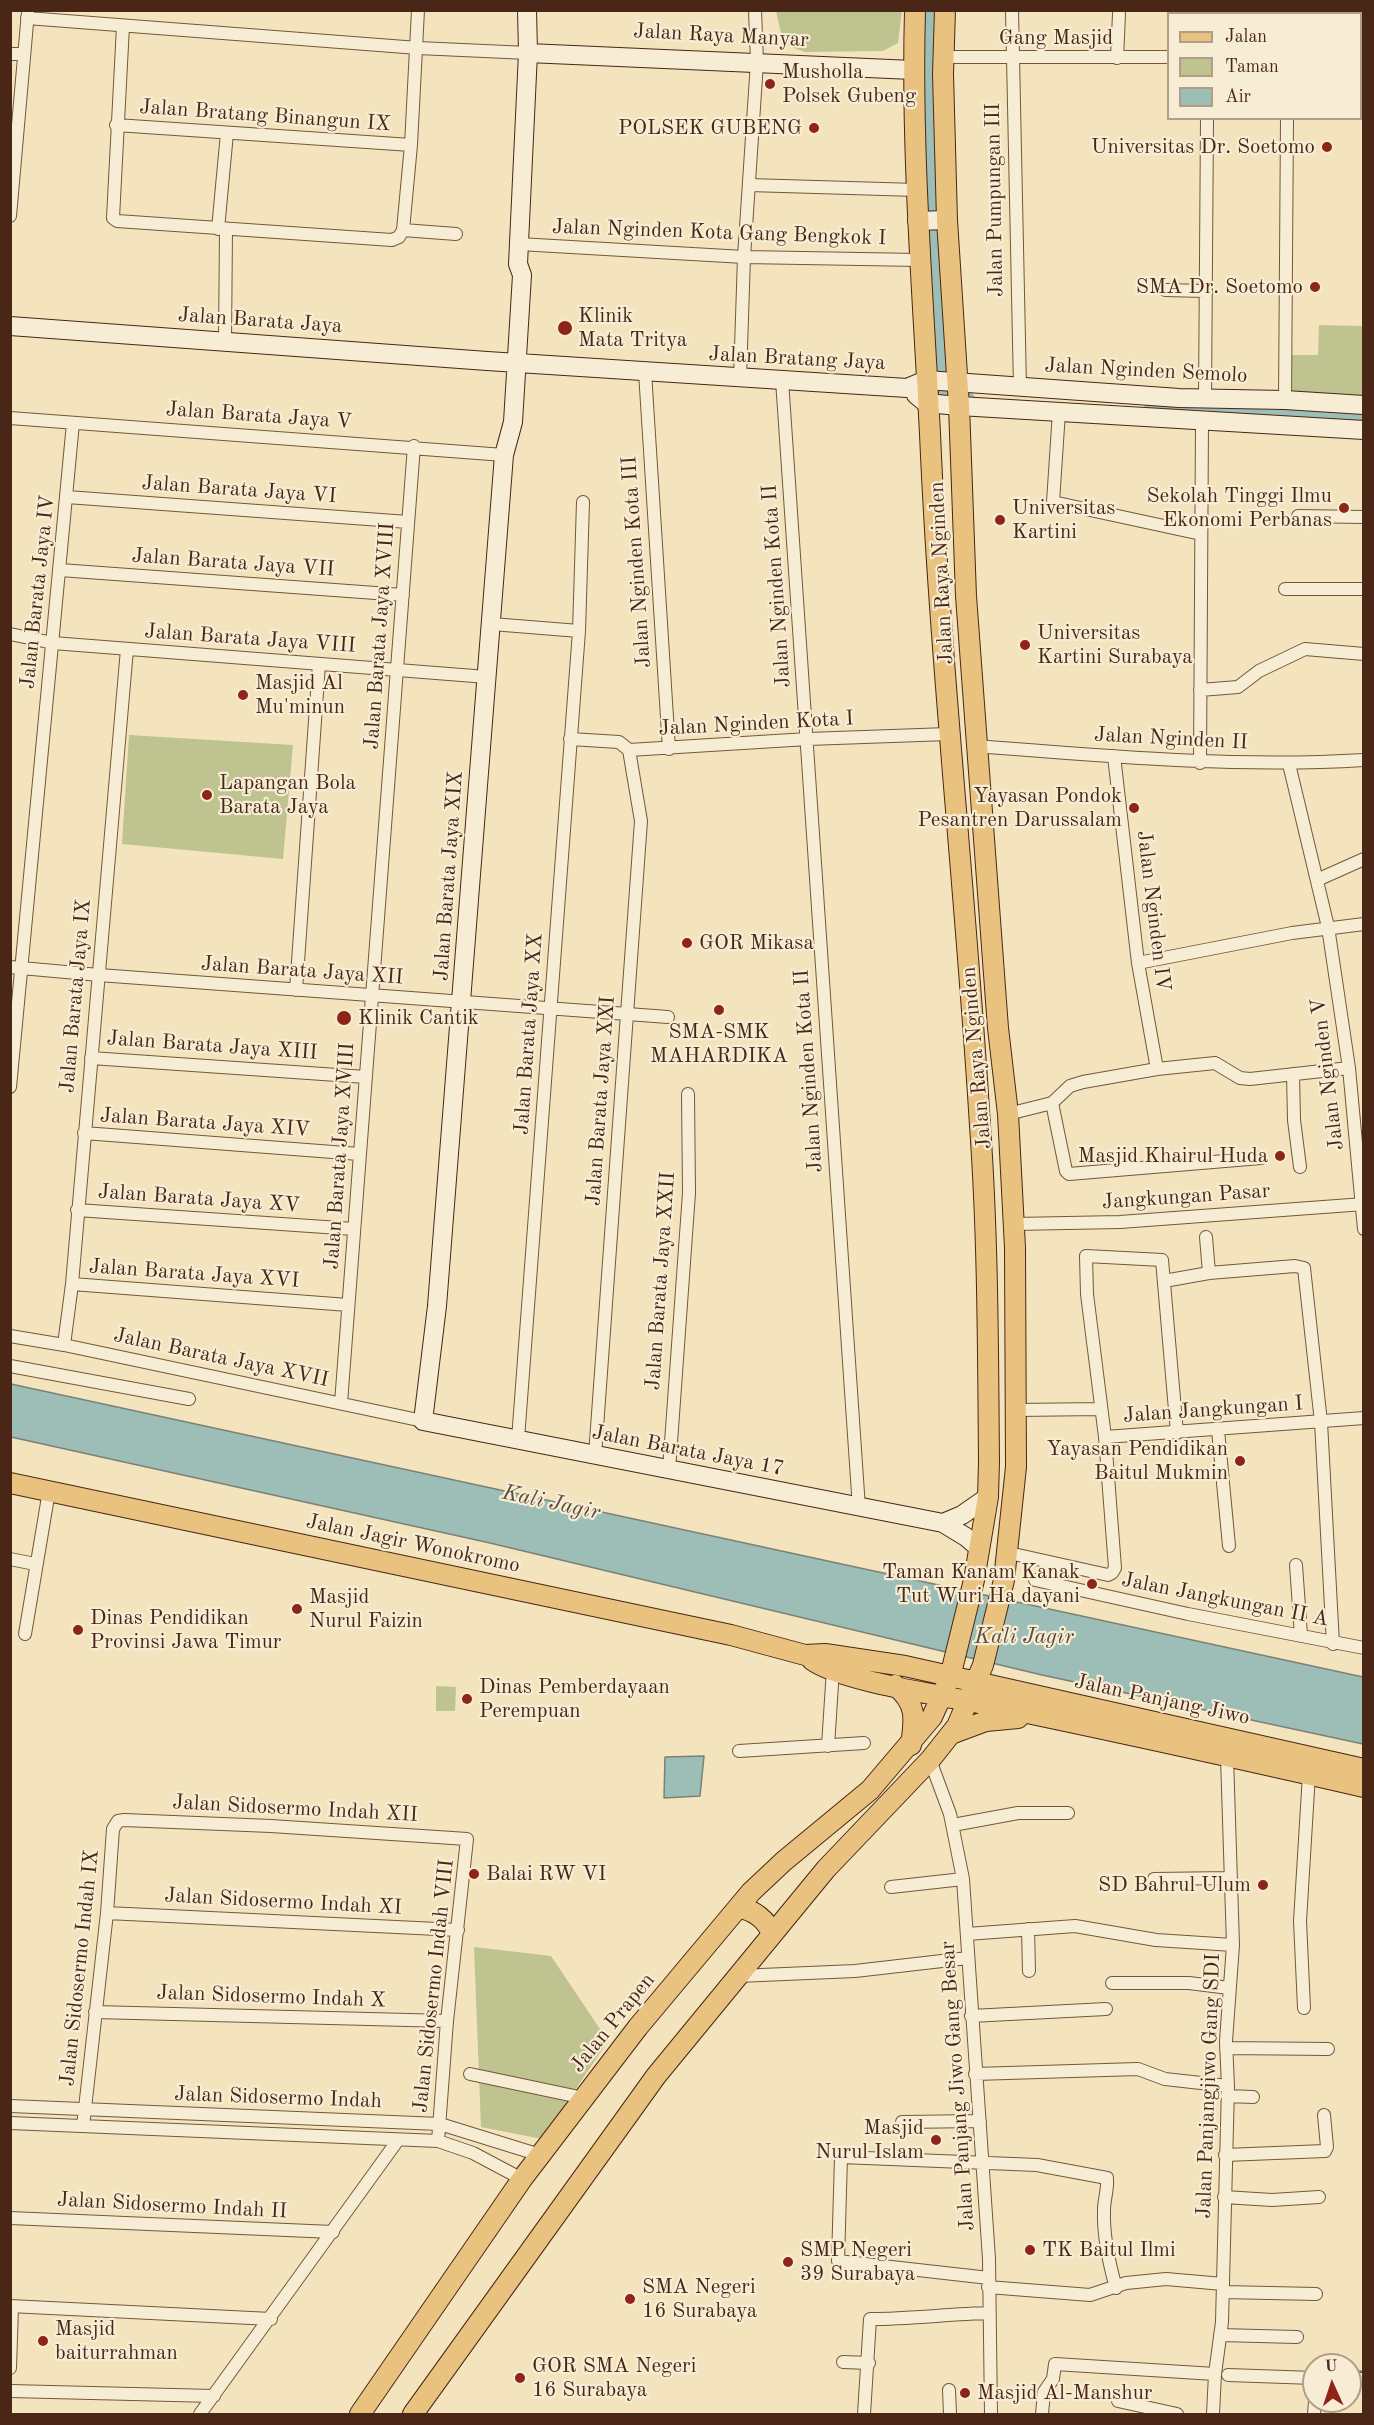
<!DOCTYPE html>
<style>
body{margin:0}
#map{position:relative;width:1374px;height:2425px;overflow:hidden;background:#f3e4be;font-family:"Old Standard TT",serif}
canvas{display:block}
.frame{position:absolute;inset:0;border:12px solid #492615;pointer-events:none}
.legend{position:absolute;left:1167px;top:12px;width:195px;height:108px;box-sizing:border-box;background:#f7edd5;border:2px solid #b19d88;margin:0;padding:8px 10px;list-style:none;font-size:18px;color:#492615}
.legend li{display:flex;align-items:center;gap:12px;height:30px}
.legend b{width:30px;border:2px solid #b19d88}
.north{position:absolute;left:1302px;top:2353px;width:60px;height:60px;box-sizing:border-box;background:#f7edd5;border:2px solid #b19d88;border-radius:50%;rotate:357deg;font-size:16px;font-weight:700;line-height:24px;text-align:center;color:#492615}
.north::after{content:'';display:block;margin:auto;width:21px;height:27px;background:#8f2418;clip-path:polygon(50% 0,100% 100%,50% 72%,0 100%)}
</style>
<div id="map">
<canvas width="1374" height="2425"></canvas>
<div class="frame"></div>
<ul class="legend">
<li><b style="height:8px;background:#eac27f"></b>Jalan</li>
<li><b style="height:16px;background:#bec38f"></b>Taman</li>
<li><b style="height:16px;background:#9cbeb6"></b>Air</li>
</ul>
<div class="north">U</div>
</div>
<script>
const ctx = document.querySelector('canvas').getContext('2d');
ctx.lineJoin = 'round';
function fill(path, color) { ctx.fillStyle = color; ctx.fill(path, 'evenodd'); }
function trace(path, color, width, dash) { ctx.strokeStyle = color; ctx.lineWidth = width; ctx.lineCap = dash ? 'butt' : 'round'; ctx.setLineDash(dash || []); ctx.stroke(path); }
function label(font, color, halo, rows, align = 'center') {
  ctx.font = font + ' "Old Standard TT",serif'; ctx.lineWidth = 4.5; ctx.setLineDash([]); ctx.textBaseline = 'middle'; ctx.strokeStyle = halo; ctx.fillStyle = color; for (const [text, x, y, turn = 0] of rows) {
    ctx.save(); ctx.translate(x, y); ctx.rotate((+turn || 0) * Math.PI / 180); ctx.textAlign = isNaN(turn) ? turn : align; if (halo) ctx.strokeText(text, 0, 0); ctx.fillText(text, 0, 0); ctx.restore();
  }
}
fill(new Path2D(`
 M 776,11 L 902,11 L 898,43 L 883,51 L 805,52 L 789,46 L 781,33 Z
 M 1361,23 L 1364,24 L 1363,98 L 1360,98 Z
 M 1319,325 L 1363,326 L 1363,396 L 1289,395 L 1289,355 L 1318,355 Z
 M 129,735 L 293,745 L 283,859 L 122,844 Z
 M 436,1686 L 456,1687 L 455,1711 L 436,1711 Z
 M 474,1947 L 551,1956 L 608,2041 L 542,2139 L 481,2127 Z`), '#bec38f');
const water = new Path2D(`
 M 11,1384 L 1363,1677 L 1363,1744 L 1042,1675 L 490,1543 L 11,1437 Z
 M 704,1756 L 700,1796 L 664,1798 L 665,1757 Z`);
fill(water, '#9cbeb6');
trace(water, '#7b8176', 1.5);
trace(new Path2D(`
 M 1350,2371 L 1364,2372`), '#7b8176', 3);
trace(new Path2D(`
 M 932,10 L 933,230 L 945,400 L 966,401
 M 1154,409 L 1364,419`), '#9cbeb6', 20);
const street = new Path2D(`
 M 1012,10 L 1020,388
 M 1209,10 L 1209,14
 M 1288,14 L 1288,10
 M 27,18 L 418,48 L 528,53
 M 123,26 L 113,218 L 117,221 L 392,240 L 399,237 L 403,230 L 411,145 L 418,10
 M 10,54 L 24,54
 M 944,57 L 1168,57
 M 1117,58 L 1119,14
 M 116,125 L 411,145
 M 749,185 L 917,190
 M 10,216 L 28,12
 M 218,229 L 227,133
 M 403,230 L 456,234
 M 519,244 L 744,257 L 919,260
 M 1165,290 L 1205,291
 M 225,341 L 226,229
 M 645,372 L 669,749
 M 740,378 L 744,257 L 757,62 L 755,10
 M 782,380 L 859,1508
 M 1205,399 L 1207,118
 M 1285,400 L 1287,118
 M 1059,412 L 1053,502 L 1201,534
 M 10,418 L 504,455
 M 67,497 L 408,522
 M 1298,516 L 1364,517
 M 60,570 L 403,595
 M 1285,589 L 1364,589
 M 492,624 L 579,631
 M 10,634 L 53,643 L 487,677
 M 1200,690 L 1238,687 L 1259,671 L 1305,649 L 1364,654
 M 570,739 L 619,742 L 629,750 L 808,739 L 948,734
 M 976,746 C 1105,756 1233,768 1364,760
 M 1114,756 L 1138,963 L 1157,1069
 M 1200,763 L 1202,422
 M 1289,764 L 1328,927 L 1349,1068 L 1364,1229
 M 1317,880 L 1364,859
 M 1138,963 L 1292,933 L 1364,924
 M 10,967 L 99,975 L 668,1017
 M 296,990 L 319,664
 M 91,1058 L 366,1077
 M 1293,1074 L 1294,1120 L 1300,1167
 M 10,1087 L 73,423
 M 1052,1103 L 1066,1171 L 1069,1174 L 1261,1158
 M 1008,1114 L 1052,1103 L 1070,1086 L 1083,1082 L 1157,1069 L 1215,1063 L 1240,1078 L 1250,1079 L 1349,1068
 M 84,1133 L 359,1154
 M 77,1210 L 354,1229
 M 1014,1224 L 1120,1222 L 1364,1204
 M 1206,1237 L 1209,1273
 M 1164,1281 L 1209,1273 L 1295,1266 L 1304,1268 L 1321,1422 L 1333,1644
 M 72,1284 L 348,1305
 M 10,1336 L 64,1345 L 423,1421
 M 64,1345 L 72,1284 L 127,649
 M 10,1366 L 189,1399
 M 341,1403 L 414,446
 M 1016,1410 L 1100,1409
 M 1218,1430 L 1229,1546
 M 1105,1437 L 1364,1418
 M 518,1439 L 579,631 L 583,502
 M 595,1455 L 641,821 L 629,750
 M 669,1470 L 689,1193 L 688,1094
 M 1009,1553 L 1108,1575 L 1112,1573 L 1115,1568 L 1105,1437 L 1087,1294 L 1086,1256 L 1162,1260 L 1177,1433
 M 10,1559 L 35,1564
 M 1296,1565 L 1301,1635
 M 1035,1580 L 1188,1614 L 1364,1648
 M 25,1634 L 49,1491
 M 828,1746 L 833,1669
 M 739,1751 L 864,1743
 M 930,1760 L 950,1814 L 963,1879 L 989,2259 L 991,2414
 M 953,1825 L 1018,1813 L 1068,1813
 M 1154,1879 L 1230,1878
 M 891,1887 L 963,1879
 M 107,1913 L 458,1930
 M 1028,1929 L 1029,1971
 M 967,1934 L 1075,1926 L 1156,1940 L 1233,1945
 M 738,1976 L 855,1971 L 968,1958
 M 1112,1983 L 1189,1983 L 1229,1988
 M 1304,2008 L 1300,1921 L 1309,1774
 M 95,2012 L 447,2021
 M 971,2016 L 1106,2009
 M 1226,2048 L 1328,2049
 M 470,2074 L 584,2098
 M 975,2074 L 1138,2069 L 1165,2079 L 1228,2086
 M 1227,2096 L 1253,2097
 M 10,2106 L 440,2124 L 540,2155
 M 902,2122 L 980,2121
 M 10,2123 L 438,2141 L 473,2153 L 522,2179
 M 83,2126 L 107,1913 L 113,1829 L 118,1821 L 124,1820 L 271,1826 L 467,1839 L 447,2021 L 438,2141
 M 1225,2155 L 1325,2151 L 1327,2147 L 1324,2115
 M 1224,2197 L 1272,2200 L 1319,2197
 M 10,2218 L 333,2232
 M 989,2278 L 838,2261 L 841,2157 L 1037,2165 L 1107,2178 C 1108,2190 1104,2199 1104,2210 C 1103,2235 1109,2263 1116,2288
 M 988,2287 L 1090,2295 L 1126,2283 L 1166,2279 L 1223,2284
 M 1223,2292 L 1316,2294
 M 10,2306 L 271,2319
 M 1220,2335 L 1297,2337
 M 843,2362 L 869,2363
 M 10,2368 L 12,2307
 M 1228,2375 L 1314,2378
 M 1350,2379 L 1364,2379
 M 949,2390 L 950,2414
 M 10,2391 L 214,2396
 M 1118,2401 L 1177,2414
 M 200,2414 L 398,2140
 M 864,2414 L 870,2319 C 910,2319 949,2314 989,2313
 M 1042,2414 L 1044,2392 L 1053,2379 L 1055,2364 L 1215,2374
 M 1213,2414 L 1215,2374 L 1222,2322 L 1228,2086 L 1226,2041 L 1233,1945 L 1227,1757
 M 1314,2414 L 1315,2401`);
const secondary = new Path2D(`
 M 527,10 L 528,53 L 518,264 L 522,275 L 513,422 L 504,455 L 437,1306 L 423,1421 L 943,1523 L 966,1537 L 980,1549
 M 528,53 L 913,70
 M 917,221 L 947,220
 M 10,326 L 487,361 L 907,388 L 926,380 L 1179,398 L 1285,400 L 1364,405
 M 916,395 L 926,403 L 959,406 L 1364,430
 M 943,1523 L 962,1515 L 988,1497`);
const primary = new Path2D(`
 M 10,1483 L 731,1635 L 805,1655 L 825,1654 L 905,1666 L 1364,1769
 M 812,1660 C 839,1680 932,1694 969,1701 C 1101,1728 1232,1757 1364,1787
 M 895,1685 C 917,1704 915,1718 911,1745
 M 951,1734 L 986,1721 L 1018,1718
 M 739,1908 C 754,1910 767,1920 772,1934
 M 360,2414 L 522,2179 L 638,2027 L 751,1892 L 784,1861 L 870,1790 L 932,1717 L 950,1677 L 974,1580 L 988,1497 L 989,1462 C 988,1350 988,1238 980,1126 C 966,895 940,665 930,434 C 923,293 911,152 915,10
 M 413,2414 L 656,2076 L 826,1869 L 930,1760 L 957,1726 L 983,1665 L 1004,1580 L 1016,1467 L 1015,1248 L 1008,1114 L 998,1028 L 966,596 L 959,406 L 947,220 L 943,74 L 945,10`);
trace(street, '#74563f', 14);
trace(secondary, '#492615', 20);
trace(primary, '#492615', 22);
trace(street, '#f7edd5', 12);
trace(secondary, '#f7edd5', 18);
trace(primary, '#eac27f', 20);
for (const [x, y, r, color] of [
 [770,84,6,"#8f2418"],
 [814,128,6,"#8f2418"],
 [1327,147,6,"#8f2418"],
 [1315,287,6,"#8f2418"],
 [565,328,8,"#8f2418"],
 [1344,508,6,"#8f2418"],
 [1000,520,6,"#8f2418"],
 [1025,645,6,"#8f2418"],
 [243,695,6,"#8f2418"],
 [207,795,6,"#8f2418"],
 [1134,808,6,"#8f2418"],
 [687,943,6,"#8f2418"],
 [719,1010,6,"#8f2418"],
 [344,1018,8,"#8f2418"],
 [1280,1156,6,"#8f2418"],
 [1240,1461,6,"#8f2418"],
 [1092,1584,6,"#8f2418"],
 [297,1609,6,"#8f2418"],
 [78,1630,6,"#8f2418"],
 [467,1699,6,"#8f2418"],
 [474,1874,6,"#8f2418"],
 [1263,1885,6,"#8f2418"],
 [936,2140,6,"#8f2418"],
 [1030,2250,6,"#8f2418"],
 [788,2262,6,"#8f2418"],
 [630,2299,6,"#8f2418"],
 [43,2341,6,"#8f2418"],
 [520,2378,6,"#8f2418"],
 [965,2393,6,"#8f2418"]
]) { const dot = new Path2D(); dot.arc(x, y, r, 0, 2 * Math.PI); ctx.fillStyle = color; ctx.fill(dot); trace(dot, '#f7edd5', 2); }
label('21px', '#492615', '#f7edd5', [
 ["Jalan Raya Manyar",721,36,3],
 ["Gang Masjid",1056,38],
 ["Jalan Bratang Binangun IX",265,116,4],
 ["Jalan Pumpungan III",995,200,-91],
 ["Jalan Nginden Kota Gang Bengkok I",719,233,2],
 ["Jalan Barata Jaya",260,321,4],
 ["Jalan Bratang Jaya",797,359,3],
 ["Jalan Nginden Semolo",1146,371,3],
 ["Jalan Barata Jaya V",259,416,4],
 ["Jalan Barata Jaya VI",239,490,4],
 ["Jalan Nginden Kota III",637,562,-94],
 ["Jalan Barata Jaya VII",233,563,4],
 ["Jalan Raya Nginden",942,573,-93],
 ["Jalan Nginden Kota II",777,586,-94],
 ["Jalan Barata Jaya IV",38,592,-84],
 ["Jalan Barata Jaya XVIII",380,636,-86],
 ["Jalan Barata Jaya VIII",250,639,4],
 ["Jalan Nginden Kota I",756,724,-3],
 ["Jalan Nginden II",1171,739,3],
 ["Jalan Barata Jaya XIX",449,876,-86],
 ["Jalan Nginden IV",1153,911,83],
 ["Jalan Barata Jaya XII",302,971,4],
 ["Jalan Barata Jaya IX",76,996,-85],
 ["Jalan Barata Jaya XX",529,1034,-86],
 ["Jalan Barata Jaya XIII",212,1046,4],
 ["Jalan Raya Nginden",977,1058,-95],
 ["Jalan Nginden Kota II",809,1071,-94],
 ["Jalan Nginden V",1328,1074,-97],
 ["Jalan Barata Jaya XXI",601,1101,-86],
 ["Jalan Barata Jaya XIV",205,1123,4],
 ["Jalan Barata Jaya XVIII",340,1156,-86],
 ["Jangkungan Pasar",1186,1197,-4],
 ["Jalan Barata Jaya XV",199,1199,4],
 ["Jalan Barata Jaya XVI",194,1274,4],
 ["Jalan Barata Jaya XXII",661,1281,-86],
 ["Jalan Barata Jaya XVII",221,1358,12],
 ["Jalan Jangkungan I",1213,1410,-4],
 ["Jalan Barata Jaya 17",688,1451,11],
 ["Jalan Jagir Wonokromo",413,1544,12],
 ["Jalan Jangkungan II A",1225,1600,11],
 ["Jalan Panjang Jiwo",1162,1700,12],
 ["Jalan Sidosermo Indah XII",295,1809,3],
 ["Jalan Sidosermo Indah XI",283,1902,3],
 ["Jalan Sidosermo Indah IX",80,1968,-84],
 ["Jalan Sidosermo Indah VIII",434,1986,-84],
 ["Jalan Sidosermo Indah X",271,1997,2],
 ["Jalan Prapen",613,2023,-51],
 ["Jalan Panjang Jiwo Gang Besar",958,2086,-94],
 ["Jalan Panjangjiwo Gang SDI",1209,2086,-88],
 ["Jalan Sidosermo Indah",278,2098,2],
 ["Jalan Sidosermo Indah II",172,2206,3]
]);
label('21px', '#492615', '#f7edd5', [
 ["Musholla",782,72],
 ["Polsek Gubeng",782,96],
 ["POLSEK GUBENG",802,128,"right"],
 ["Universitas Dr. Soetomo",1315,147,"right"],
 ["SMA Dr. Soetomo",1303,287,"right"],
 ["Klinik",578,316],
 ["Mata Tritya",578,340],
 ["Sekolah Tinggi Ilmu",1332,496,"right"],
 ["Ekonomi Perbanas",1332,520,"right"],
 ["Universitas",1012,508],
 ["Kartini",1012,532],
 ["Universitas",1037,633],
 ["Kartini Surabaya",1037,657],
 ["Masjid Al",255,683],
 ["Mu'minun",255,707],
 ["Lapangan Bola",219,783],
 ["Barata Jaya",219,807],
 ["Yayasan Pondok",1122,796,"right"],
 ["Pesantren Darussalam",1122,820,"right"],
 ["GOR Mikasa",699,943],
 ["Klinik Cantik",358,1018],
 ["SMA-SMK",719,1032,"center"],
 ["MAHARDIKA",719,1056,"center"],
 ["Masjid Khairul Huda",1268,1156,"right"],
 ["Yayasan Pendidikan",1228,1449,"right"],
 ["Baitul Mukmin",1228,1473,"right"],
 ["Taman Kanam Kanak",1080,1572,"right"],
 ["Tut Wuri Ha dayani",1080,1596,"right"],
 ["Masjid",309,1597],
 ["Nurul Faizin",309,1621],
 ["Dinas Pendidikan",90,1618],
 ["Provinsi Jawa Timur",90,1642],
 ["Dinas Pemberdayaan",479,1687],
 ["Perempuan",479,1711],
 ["Balai RW VI",486,1874],
 ["SD Bahrul Ulum",1251,1885,"right"],
 ["Masjid",924,2128,"right"],
 ["Nurul Islam",924,2152,"right"],
 ["SMP Negeri",800,2250],
 ["39 Surabaya",800,2274],
 ["TK Baitul Ilmi",1042,2250],
 ["SMA Negeri",642,2287],
 ["16 Surabaya",642,2311],
 ["Masjid",55,2329],
 ["baiturrahman",55,2353],
 ["GOR SMA Negeri",532,2366],
 ["16 Surabaya",532,2390],
 ["Masjid Al-Manshur",977,2393]
], 'left');
label('italic 22px', '#5e4c3d', '#f7edd5', [
 ["Kali Jagir",551,1503,12],
 ["Kali Jagir",1024,1637]
]);
</script>
